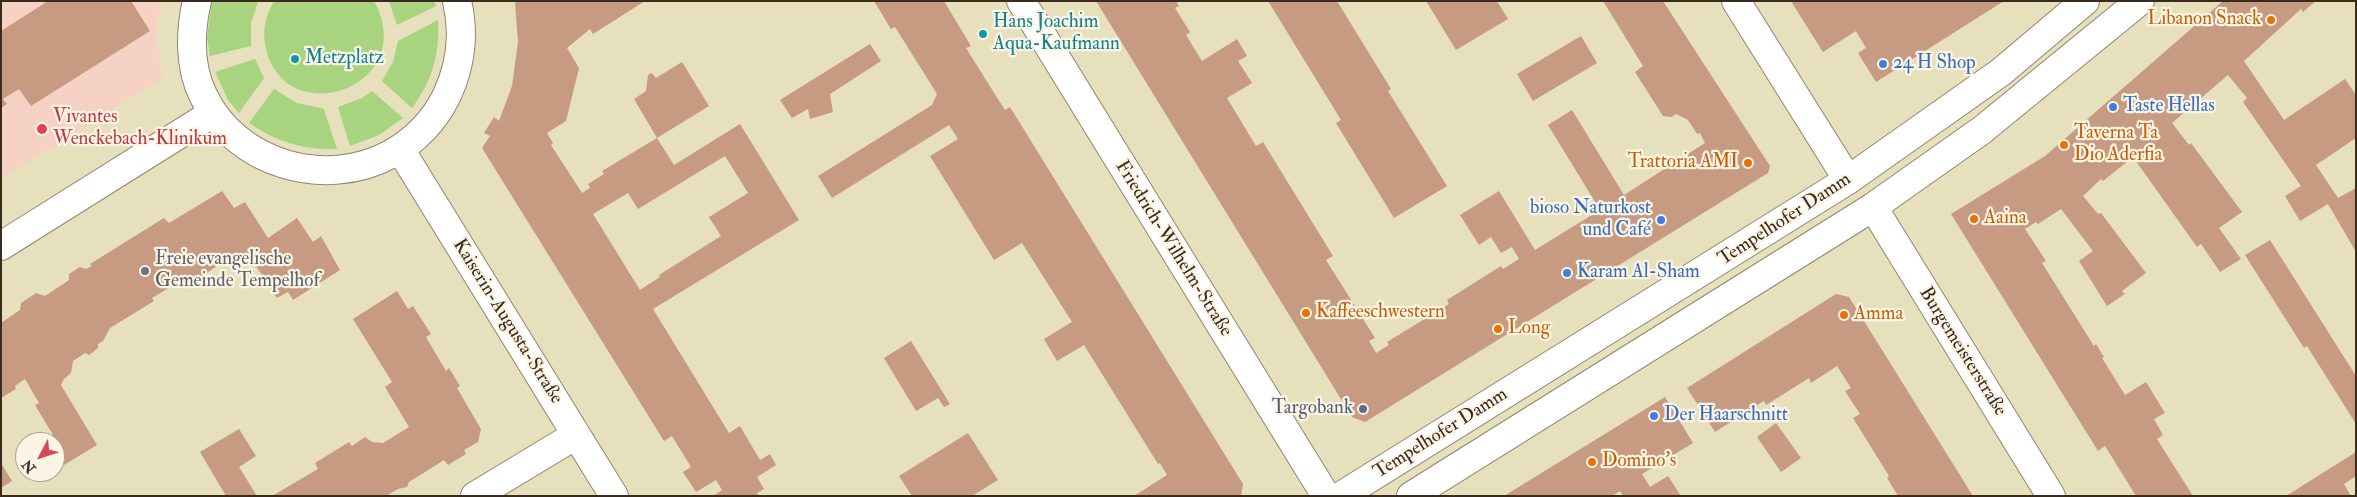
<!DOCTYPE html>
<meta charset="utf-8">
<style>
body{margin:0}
#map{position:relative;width:2357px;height:497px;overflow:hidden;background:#e7e0bd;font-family:"IM FELL Double Pica",serif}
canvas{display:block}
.frame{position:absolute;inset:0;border:2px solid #3b2a1e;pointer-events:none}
.north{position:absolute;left:15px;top:432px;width:50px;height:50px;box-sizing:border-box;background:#fcf5e5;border:1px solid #afa495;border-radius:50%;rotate:230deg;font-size:14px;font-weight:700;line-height:20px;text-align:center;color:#3b2a1e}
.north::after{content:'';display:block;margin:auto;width:18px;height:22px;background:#d1495b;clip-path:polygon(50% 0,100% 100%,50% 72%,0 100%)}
</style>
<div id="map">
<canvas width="2357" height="497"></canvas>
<div class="frame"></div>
<div class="north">N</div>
</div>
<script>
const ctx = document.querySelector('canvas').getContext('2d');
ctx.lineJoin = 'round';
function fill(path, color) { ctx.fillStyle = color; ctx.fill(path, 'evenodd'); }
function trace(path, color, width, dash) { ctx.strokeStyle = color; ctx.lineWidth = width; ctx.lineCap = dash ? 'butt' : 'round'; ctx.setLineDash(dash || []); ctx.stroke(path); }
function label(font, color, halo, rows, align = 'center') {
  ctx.font = font + ' "IM FELL Double Pica",serif'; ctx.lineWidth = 4.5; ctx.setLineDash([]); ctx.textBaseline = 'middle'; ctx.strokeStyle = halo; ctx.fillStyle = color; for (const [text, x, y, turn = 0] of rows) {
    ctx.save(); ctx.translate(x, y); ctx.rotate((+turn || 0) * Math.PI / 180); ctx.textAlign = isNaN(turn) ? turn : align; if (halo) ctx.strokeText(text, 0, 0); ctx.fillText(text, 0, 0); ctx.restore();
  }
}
fill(new Path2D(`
 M 1,1 L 160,1 L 156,33 L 162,79 L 1,179 Z`), '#f6d2c4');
fill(new Path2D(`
 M 212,1 L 258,2 L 251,23 L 251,46 L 210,56 L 207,38 Z
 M 274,1 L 374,1 C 421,87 286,133 266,49 C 262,32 265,17 274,1 Z
 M 389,1 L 434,1 L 436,6 L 397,25 Z
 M 438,20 C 440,54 432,81 412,108 L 382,81 L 393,62 L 398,41 Z
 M 255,59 L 264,78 L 239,113 L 228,100 L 215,72 Z
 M 274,89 L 297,103 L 324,109 L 337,149 C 303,150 277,142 249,123 Z
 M 372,91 L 403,118 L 379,135 L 350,146 L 338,107 L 362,98 Z`), '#a8d37f');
fill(new Path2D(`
 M 48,1 L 131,1 L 150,31 L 31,106 L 19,89 L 3,99 L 7,104 L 1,108 L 1,31 Z
 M 518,1 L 645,1 L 593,34 L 590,29 L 567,48 L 579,68 L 566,121 L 547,133 L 553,143 L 551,145 L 582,193 L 590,188 L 588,184 L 604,174 L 602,171 L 657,138 L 674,165 L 740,124 L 799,220 L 653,309 L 729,433 L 740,426 L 760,460 L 770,454 L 776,465 L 757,477 L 764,489 L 757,493 L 759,496 L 713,496 L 722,490 L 716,480 L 696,492 L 683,472 L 691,467 L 672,436 L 664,441 L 482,148 L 490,136 L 484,133 L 494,117 L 499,121 L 512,86 L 518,42 L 515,3 ZM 725,156 L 748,193 L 709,217 L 721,236 L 659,275 L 660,277 L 640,290 L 593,214 L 628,193 L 638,209 Z
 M 874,1 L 944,1 L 971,46 L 966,48 L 996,96 L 1005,110 L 1010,107 L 1243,484 L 1241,496 L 1134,496 L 1167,475 L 1160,463 L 1158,464 L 1084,345 L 1057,361 L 1044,339 L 1072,322 L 1022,243 L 994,260 L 930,156 L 958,139 L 949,125 L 832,198 L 818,176 L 932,105 L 937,94 L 895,27 L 891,29 Z
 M 1096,1 L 1176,1 L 1179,6 L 1175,8 L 1190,32 L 1186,35 L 1202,61 L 1237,39 L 1247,56 L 1238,61 L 1252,83 L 1227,98 L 1256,146 L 1263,142 L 1333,256 L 1326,260 L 1375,338 L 1369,341 L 1376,353 L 1389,345 L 1387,342 L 1449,304 L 1447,300 L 1501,266 L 1503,269 L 1519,259 L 1512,247 L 1501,253 L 1491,237 L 1479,245 L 1460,215 L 1499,191 L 1535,250 L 1600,210 L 1548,125 L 1572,110 L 1624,195 L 1705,143 L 1700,133 L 1697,134 L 1688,120 L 1676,114 L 1671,117 L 1663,116 L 1635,72 L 1643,66 L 1603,1 L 1663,1 L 1770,166 L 1768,173 L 1365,422 L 1352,417 Z
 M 1268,1 L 1337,1 L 1391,89 L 1388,91 L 1447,186 L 1394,218 L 1336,123 L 1341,120 Z
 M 1426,1 L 1497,1 L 1508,19 L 1456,50 Z
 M 1794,1 L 2004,1 L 1876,82 L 1858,53 L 1866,48 L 1856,31 L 1823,52 L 1792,3 Z
 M 2223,1 L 2316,1 L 2303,12 L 2301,9 L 2244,61 L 2284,120 L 2345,79 L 2356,95 L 2356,138 L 2316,165 L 2338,198 L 2356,188 L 2356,252 L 2328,204 L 2300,221 L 2285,196 L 2301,186 L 2243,102 L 2247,98 L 2228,75 L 2172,123 L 2189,145 L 2191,143 L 2242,212 L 2219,228 L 2241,259 L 2220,272 L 2201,244 L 2197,247 L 2133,157 L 2103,181 L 2101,179 L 2083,196 L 2098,214 L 2101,213 L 2146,273 L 2122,291 L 2125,294 L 2107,306 L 2079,261 L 2093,251 L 2061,209 L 2038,224 L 2036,222 L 2025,229 L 2046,261 L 2042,263 L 2094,346 L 2096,344 L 2104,357 L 2102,358 L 2125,395 L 2146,382 L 2165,413 L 2154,419 L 2163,435 L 2157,439 L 2193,496 L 2136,496 L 2105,446 L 2098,451 L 1951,214 L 2045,156 Z
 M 1581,36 L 1597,63 L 1533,101 L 1517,74 Z
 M 870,44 L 881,61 L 830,94 L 833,112 L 810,119 L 808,109 L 792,118 L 780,100 Z
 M 682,62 L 709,106 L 657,138 L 634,99 L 646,91 L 648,75 L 652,73 L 656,78 Z
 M 222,191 L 234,208 L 245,202 L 268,238 L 297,218 L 313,242 L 321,236 L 340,270 L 293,300 L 288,292 L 277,298 L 250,257 L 235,265 L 229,257 L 200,278 L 179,285 L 177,283 L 152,298 L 154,301 L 110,328 L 103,341 L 98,344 L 98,348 L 89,355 L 85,353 L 73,361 L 71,373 L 63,380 L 61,385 L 97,445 L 59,468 L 55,462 L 55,442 L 42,442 L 53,435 L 35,405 L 39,403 L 25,379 L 15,386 L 16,389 L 1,398 L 1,323 L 20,310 L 21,303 L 36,293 L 45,296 L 69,280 L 69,274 L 80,267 L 86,269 L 92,266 L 90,264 L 164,218 L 169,223 Z
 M 2270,240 L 2356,376 L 2356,424 L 2307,346 L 2304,348 L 2245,255 Z
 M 397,291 L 408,309 L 413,306 L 431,334 L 426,337 L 446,371 L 449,368 L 460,386 L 457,388 L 481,429 L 478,442 L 464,450 L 466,454 L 448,465 L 444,460 L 409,482 L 407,487 L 398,489 L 386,496 L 272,496 L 318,469 L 315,463 L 349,442 L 352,446 L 365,437 L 372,442 L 383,443 L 409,427 L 385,387 L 392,382 L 353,319 Z
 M 1836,294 L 1849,297 L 1973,496 L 1898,496 L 1887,478 L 1889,476 L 1853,418 L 1860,414 L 1845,391 L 1851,388 L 1837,366 L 1811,383 L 1809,378 L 1766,405 L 1764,401 L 1715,432 L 1687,388 Z
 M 911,341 L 950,404 L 944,407 L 938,398 L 916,411 L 884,358 Z
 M 1665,397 L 1693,443 L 1642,474 L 1650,487 L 1668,476 L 1681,496 L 1623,496 L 1620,491 L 1612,496 L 1504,496 Z
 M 1776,423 L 1801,458 L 1781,472 L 1757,437 Z
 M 239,429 L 256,456 L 239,467 L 257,496 L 226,496 L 200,452 Z
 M 968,433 L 998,480 L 972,496 L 912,496 L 899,476 Z
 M 2356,452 L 2356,476 L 2344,484 L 2351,496 L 2286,496 Z
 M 1,463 L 12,481 L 1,488 Z`), '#c79a82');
const street = new Path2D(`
 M 197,1 C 190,31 189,66 203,95 C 235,164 325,190 391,154 C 414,141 434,121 446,97 C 461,66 465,35 457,1
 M 1021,1 L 1326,496
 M 1736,1 L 1848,180
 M 400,149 L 614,496
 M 1873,207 L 2051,496
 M 1,246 L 213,113
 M 475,496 L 576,435`);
const primary = new Path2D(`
 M 1341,496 L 1848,180 L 2001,72 L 2085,1
 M 1411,496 L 1873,207 L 1982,130 L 2140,1`);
trace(street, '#91856e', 30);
trace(primary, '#91856e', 30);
trace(street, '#fff', 28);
trace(primary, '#fff', 28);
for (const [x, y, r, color] of [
 [2271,20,5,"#e8710a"],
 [983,34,5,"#0f9aa8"],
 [295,59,5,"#0f9aa8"],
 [1883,64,5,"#3f7fe0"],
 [2113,107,5,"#3f7fe0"],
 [42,129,6,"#e0444e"],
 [2064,145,5,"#e8710a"],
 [1748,163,5,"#e8710a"],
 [1974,219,5,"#e8710a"],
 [1661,220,5,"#3f7fe0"],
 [145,271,5,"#6b7280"],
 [1567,273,5,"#3f7fe0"],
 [1306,313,5,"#e8710a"],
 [1844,315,5,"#e8710a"],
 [1498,329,5,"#e8710a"],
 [1363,409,5,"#5c6f8a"],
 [1654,416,5,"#3f7fe0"],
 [1592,462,5,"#e8710a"]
]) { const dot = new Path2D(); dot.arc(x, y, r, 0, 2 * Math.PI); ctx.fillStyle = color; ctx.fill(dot); trace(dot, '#fcf5e5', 2); }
label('19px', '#c56008', '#fcf5e5', [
 ["Libanon Snack",2261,20,"right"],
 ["Taverna Ta",2074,134],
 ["Dio Aderfia",2074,156],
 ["Trattoria AMI",1738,163,"right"],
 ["Aaina",1984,219],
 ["Kaffeeschwestern",1316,313],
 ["Amma",1854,315],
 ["Long",1508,329],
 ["Domino's",1602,462]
], 'left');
label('19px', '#0d838f', '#fcf5e5', [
 ["Hans Joachim",993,23],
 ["Aqua-Kaufmann",993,45],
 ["Metzplatz",305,59]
], 'left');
label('19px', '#366cbe', '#fcf5e5', [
 ["24 H Shop",1893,64],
 ["Taste Hellas",2123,107],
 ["bioso Naturkost",1651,209,"right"],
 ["und Café",1651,231,"right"],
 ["Karam Al-Sham",1577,273],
 ["Der Haarschnitt",1664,416]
], 'left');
label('19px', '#be3a42', '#fcf5e5', [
 ["Vivantes",53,118],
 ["Wenckebach-Klinikum",53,140]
], 'left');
label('19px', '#3b2a1e', '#fcf5e5', [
 ["Tempelhofer Damm",1785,220,-33],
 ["Friedrich-Wilhelm-Straße",1173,249,58],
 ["Kaiserin-Augusta-Straße",507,322,58],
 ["Burgemeisterstraße",1962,352,58],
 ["Tempelhofer Damm",1441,434,-32]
]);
label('19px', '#5b616d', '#fcf5e5', [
 ["Freie evangelische",155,260],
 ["Gemeinde Tempelhof",155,282]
], 'left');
label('19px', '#4e5e75', '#fcf5e5', [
 ["Targobank",1353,409]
], 'right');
</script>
